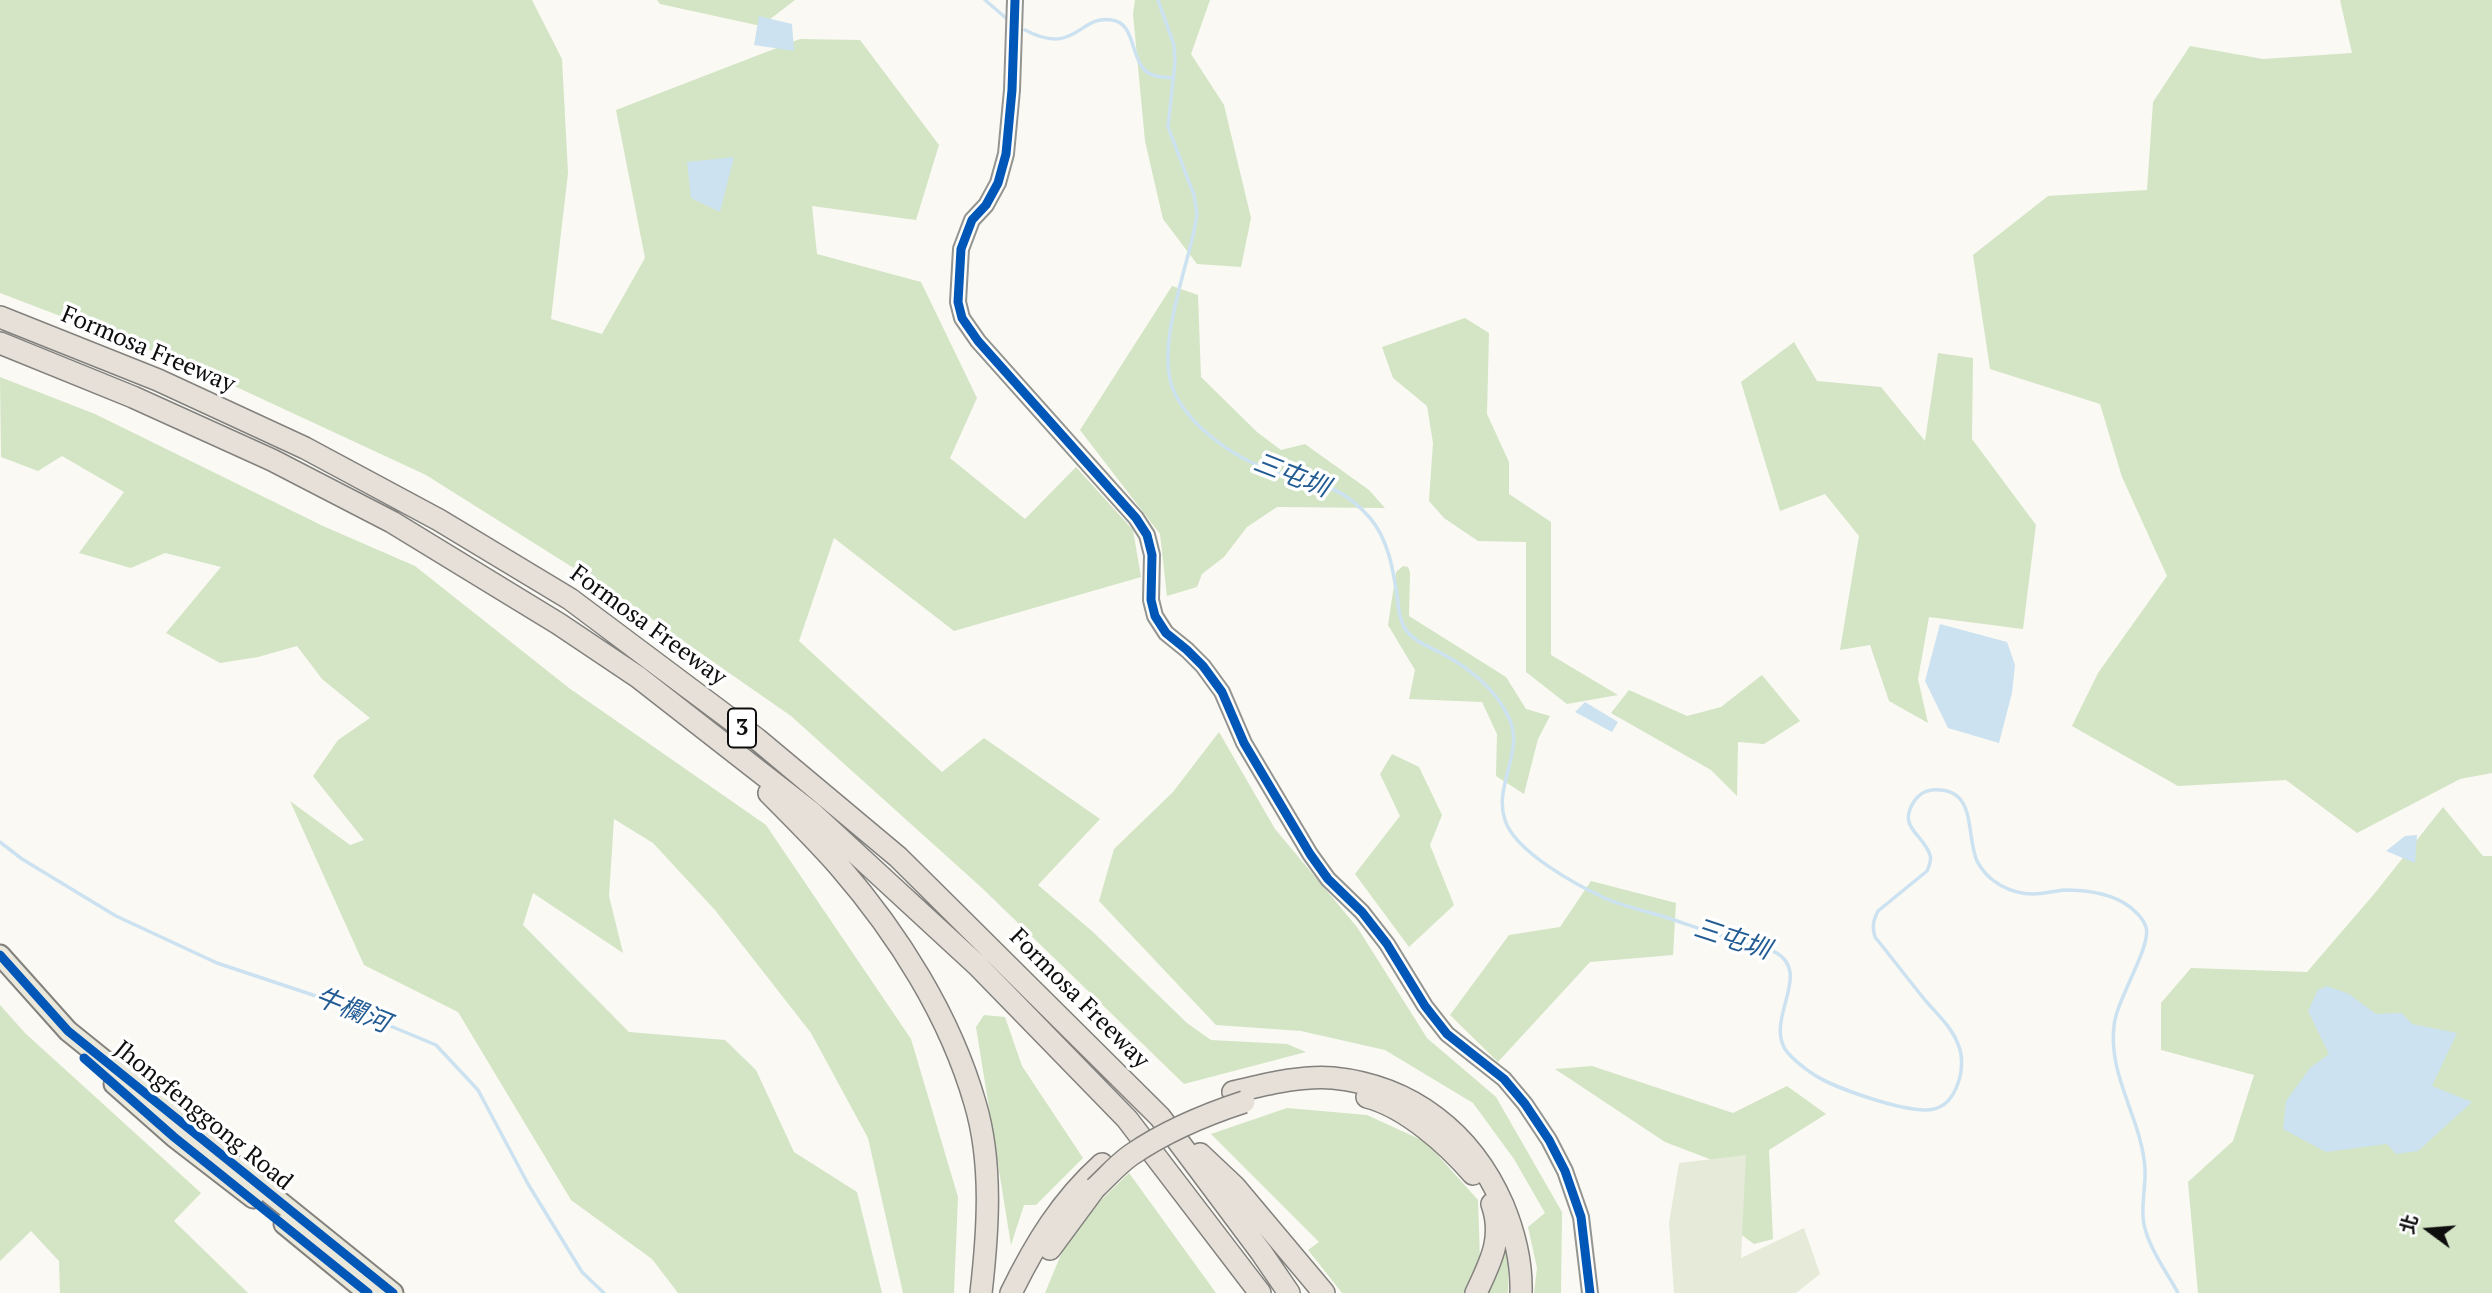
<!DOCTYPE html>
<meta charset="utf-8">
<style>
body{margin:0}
#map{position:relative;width:2492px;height:1293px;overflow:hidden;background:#faf9f3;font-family:"PT Serif","Noto Sans TC",serif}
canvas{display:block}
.north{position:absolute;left:2394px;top:1195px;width:70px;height:70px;-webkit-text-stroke:5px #fff;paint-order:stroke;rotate:286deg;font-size:19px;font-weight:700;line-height:28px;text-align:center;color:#0e0e0e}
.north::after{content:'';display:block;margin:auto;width:24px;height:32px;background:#0e0e0e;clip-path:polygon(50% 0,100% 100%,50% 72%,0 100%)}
</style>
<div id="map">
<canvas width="2492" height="1293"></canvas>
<div class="north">北</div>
</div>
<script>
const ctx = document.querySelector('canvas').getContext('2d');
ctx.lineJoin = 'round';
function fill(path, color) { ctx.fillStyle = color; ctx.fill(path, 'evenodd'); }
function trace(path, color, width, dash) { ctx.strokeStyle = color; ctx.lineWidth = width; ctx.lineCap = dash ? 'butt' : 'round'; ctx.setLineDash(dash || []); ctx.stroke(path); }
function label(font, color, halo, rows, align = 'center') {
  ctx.font = font + ' "PT Serif","Noto Sans TC",serif'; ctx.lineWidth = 7; ctx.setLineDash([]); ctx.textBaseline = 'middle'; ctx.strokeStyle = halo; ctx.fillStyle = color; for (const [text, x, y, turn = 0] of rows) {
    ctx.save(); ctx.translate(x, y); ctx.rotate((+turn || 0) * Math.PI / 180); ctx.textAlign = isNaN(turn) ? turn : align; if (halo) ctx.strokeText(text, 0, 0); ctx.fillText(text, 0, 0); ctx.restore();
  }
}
fill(new Path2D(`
 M 0,0 L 532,0 L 562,59 L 568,173 L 551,319 L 602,334 L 645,258 L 616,110 L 800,39 L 860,40 L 939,145 L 916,220 L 812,206 L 817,254 L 921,282 L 977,398 L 950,458 L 1025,519 L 1076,467 L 1133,530 L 1141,577 L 954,631 L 834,538 L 799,641 L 942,772 L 984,738 L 1100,819 L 1038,885 L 1093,932 L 1187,1023 L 1211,1040 L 1287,1044 L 1306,1052 L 1184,1084 L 982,888 L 791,716 L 626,601 L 426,475 L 189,365 L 0,293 Z
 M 657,0 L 795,0 L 761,26 L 660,4 Z
 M 1135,0 L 1210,0 L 1191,54 L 1224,105 L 1251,218 L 1241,267 L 1197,264 L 1163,219 L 1145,141 L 1133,14 Z
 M 2340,0 L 2492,0 L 2492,773 L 2460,779 L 2357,833 L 2286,780 L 2178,786 L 2072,726 L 2098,673 L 2167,576 L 2122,477 L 2100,404 L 1990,369 L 1973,255 L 2048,196 L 2147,190 L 2153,102 L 2190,46 L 2263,59 L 2352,53 Z
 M 1172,286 L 1198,295 L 1201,377 L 1257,432 L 1281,450 L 1305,444 L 1369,490 L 1385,508 L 1277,507 L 1247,527 L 1224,557 L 1202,574 L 1197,587 L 1167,596 L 1160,534 L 1080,430 Z
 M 1465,318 L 1489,333 L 1487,414 L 1509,462 L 1509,494 L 1551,522 L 1551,655 L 1618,695 L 1567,704 L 1526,672 L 1526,542 L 1478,541 L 1444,518 L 1429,501 L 1433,443 L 1427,406 L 1393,378 L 1382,347 Z
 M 1794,342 L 1817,381 L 1881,387 L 1925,441 L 1938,353 L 1973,358 L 1972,439 L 2036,525 L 2023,629 L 1929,617 L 1918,679 L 1928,723 L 1889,701 L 1870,645 L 1840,650 L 1859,536 L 1825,494 L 1780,511 L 1741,382 Z
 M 0,377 L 95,414 L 323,526 L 415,566 L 569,688 L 766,825 L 911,1039 L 958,1197 L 954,1293 L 903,1293 L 868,1138 L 811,1033 L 715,910 L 653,843 L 614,819 L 609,896 L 623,953 L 533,893 L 523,925 L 629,1032 L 725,1040 L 756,1070 L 794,1152 L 857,1192 L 882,1293 L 678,1293 L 652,1259 L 571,1200 L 458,1012 L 364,965 L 290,801 L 350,845 L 364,840 L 313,776 L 338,740 L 370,718 L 322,679 L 297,646 L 258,657 L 220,663 L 166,633 L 221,567 L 165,553 L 131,568 L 79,553 L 124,492 L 62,456 L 38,471 L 1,457 Z
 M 1403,566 L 1408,567 L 1410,572 L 1409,616 L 1506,677 L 1526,709 L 1550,716 L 1538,739 L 1524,794 L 1496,776 L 1497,734 L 1482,702 L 1409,699 L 1415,670 L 1388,625 L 1396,572 Z
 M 1762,675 L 1800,721 L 1764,744 L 1738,742 L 1737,796 L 1711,770 L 1611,713 L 1629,690 L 1687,716 L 1721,707 Z
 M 1219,732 L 1275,829 L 1357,927 L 1427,1038 L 1496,1097 L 1562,1212 L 1561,1293 L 1534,1293 L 1537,1268 L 1528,1227 L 1545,1213 L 1514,1159 L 1473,1103 L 1385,1050 L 1301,1031 L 1216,1025 L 1099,901 L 1114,849 L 1173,792 Z
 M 1392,754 L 1419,767 L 1442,815 L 1430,845 L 1454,905 L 1409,947 L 1355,874 L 1400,816 L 1380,774 Z
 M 2443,807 L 2483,856 L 2492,856 L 2492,1293 L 2198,1293 L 2188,1182 L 2233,1141 L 2254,1075 L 2161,1050 L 2161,1003 L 2191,968 L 2307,972 L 2375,893 Z
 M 1591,881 L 1676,903 L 1673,955 L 1590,962 L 1498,1062 L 1450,1015 L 1509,935 L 1560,927 Z
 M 0,1005 L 25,1033 L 201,1193 L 174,1221 L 248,1293 L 60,1293 L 59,1261 L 31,1231 L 0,1261 Z
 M 984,1015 L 1005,1017 L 1022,1066 L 1083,1158 L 1036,1205 L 1024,1205 L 1011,1245 L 976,1027 Z
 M 1592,1066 L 1733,1113 L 1787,1086 L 1826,1114 L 1769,1150 L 1773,1239 L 1754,1244 L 1714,1215 L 1733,1168 L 1665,1142 L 1555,1069 Z
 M 1287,1108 L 1367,1115 L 1426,1142 L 1478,1200 L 1480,1260 L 1464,1293 L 1342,1293 L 1308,1250 L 1319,1242 L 1211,1134 Z
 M 1129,1173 L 1216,1293 L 1045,1293 L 1072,1228 Z
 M 1505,1242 L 1509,1250 L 1508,1293 L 1480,1293 Z`), '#d3e5c4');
fill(new Path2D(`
 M 1746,1155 L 1741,1258 L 1804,1228 L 1820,1274 L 1796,1293 L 1674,1293 L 1669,1223 L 1679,1163 Z`), '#e5ead9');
fill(new Path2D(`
 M 759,16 L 792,24 L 794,51 L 754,45 Z
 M 734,157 L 720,212 L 691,198 L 687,162 Z
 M 1940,624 L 2007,642 L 2015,665 L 2012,693 L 1999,743 L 1948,728 L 1925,681 Z
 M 1585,702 L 1618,722 L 1612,732 L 1575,712 Z
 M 2417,835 L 2415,863 L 2386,851 L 2405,836 Z
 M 2327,986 L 2349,994 L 2376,1014 L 2402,1013 L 2412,1024 L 2457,1033 L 2432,1086 L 2472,1102 L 2418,1151 L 2396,1154 L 2387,1144 L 2326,1152 L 2283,1129 L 2286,1101 L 2310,1068 L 2329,1054 L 2308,1011 L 2318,990 Z`), '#cce2f1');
trace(new Path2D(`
 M 985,0 L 1006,18
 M 1158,0 L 1174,45 L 1175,62 L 1168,127 L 1194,195 L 1197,214 C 1191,263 1151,350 1176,396 C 1192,427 1231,455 1264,468 C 1306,484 1337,479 1370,518 C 1388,539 1393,569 1397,595 C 1398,605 1399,618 1404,627 C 1412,640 1425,645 1439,652 C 1468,667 1495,687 1509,718 C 1525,752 1493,786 1505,820 C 1515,852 1578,886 1607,899 C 1626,907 1646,911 1665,917 C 1701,929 1738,942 1775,952 C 1813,973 1766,1017 1785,1049 C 1790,1057 1805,1069 1813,1074 C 1833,1088 1911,1115 1934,1109 C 1947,1106 1954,1095 1958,1083 C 1962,1073 1963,1057 1959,1047 C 1953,1028 1937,1014 1925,1000 C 1908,979 1892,958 1875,937 C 1872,927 1873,921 1878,911 L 1927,871 C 1929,866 1932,861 1930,855 C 1923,833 1896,828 1915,800 C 1920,794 1924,791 1932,790 C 1978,787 1965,833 1977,861 C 1987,881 2010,894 2033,894 C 2043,894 2054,891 2064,890 C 2087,890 2112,893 2130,907 C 2137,913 2143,918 2146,927 C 2152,946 2116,1000 2114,1026 C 2108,1077 2142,1119 2145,1169 C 2146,1190 2139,1212 2146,1232 C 2152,1253 2168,1274 2178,1293
 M 1025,30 C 1076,57 1079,14 1112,20 C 1134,23 1131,54 1143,68 C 1149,77 1163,77 1173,78
 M 0,842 L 22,859 L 116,916 L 217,963 L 328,1000 L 436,1045 L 478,1090 L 528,1184 L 582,1272 L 604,1293`), '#cce2f1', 3.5);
const tertiary = new Path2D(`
 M 1015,0 L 1012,90 L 1006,154 L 998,183 L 986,205 L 972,220 L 961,249 L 958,302 L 962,318 L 978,341 L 1136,518 L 1147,535 L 1152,555 L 1151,600 L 1155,616 L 1166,633 L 1187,650 L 1203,666 L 1222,692 L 1244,743 L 1310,854 L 1328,879 L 1362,912 L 1387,944 L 1425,1006 L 1447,1034 L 1504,1079 L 1525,1104 L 1549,1140 L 1565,1171 L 1581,1217 L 1590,1293`);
const primary = new Path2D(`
 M 0,955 L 68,1031 L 393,1293
 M 114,1084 L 174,1137 L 253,1198
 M 284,1224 L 368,1293`);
const motorway = new Path2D(`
 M 0,317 L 158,380 L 305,448 L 439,520 L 570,599 L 757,739 L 898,857 L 1160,1117 L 1261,1252 L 1289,1293
 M 0,343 L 133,397 L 272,460 L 392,522 L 559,624 L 638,677 L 811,812 L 977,965 L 1127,1119 L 1260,1293
 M 769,793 C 793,817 817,841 839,866 C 898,934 950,1016 975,1103 C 993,1163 988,1232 981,1293
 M 1233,1092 C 1264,1085 1301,1075 1333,1078 C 1412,1086 1472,1133 1503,1205 C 1515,1234 1522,1262 1521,1293
 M 1367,1097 C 1406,1107 1448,1145 1473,1174
 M 1200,1154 L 1235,1187 L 1324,1293
 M 1050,1249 L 1095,1188
 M 1011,1293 C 1035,1244 1061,1201 1102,1164
 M 1476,1293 C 1490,1263 1504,1238 1492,1204`);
trace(tertiary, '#949491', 18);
trace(primary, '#82817e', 23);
trace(motorway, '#82817e', 24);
trace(tertiary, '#fefefd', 14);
trace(primary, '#eae7db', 19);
trace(motorway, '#e7e0d8', 21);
const motorwayBridge = new Path2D(`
 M 1095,1188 C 1107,1177 1118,1164 1131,1155 C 1166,1131 1204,1115 1244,1102`);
trace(motorwayBridge, '#82817e', 24, []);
trace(motorwayBridge, '#e7e0d8', 21);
trace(new Path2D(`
 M 1015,0 L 1012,90 L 1006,154 L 998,183 L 986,205 L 972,220 L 961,249 L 958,302 L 962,318 L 978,341 L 1136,518 L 1147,535 L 1152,555 L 1151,600 L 1155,616 L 1166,633 L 1187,650 L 1203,666 L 1222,692 L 1244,743 L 1310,854 L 1328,879 L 1362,912 L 1387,944 L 1425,1006 L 1447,1034 L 1504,1079 L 1525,1104 L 1549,1140 L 1565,1171 L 1581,1217 L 1590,1293
 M 0,955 L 68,1031 L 393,1293
 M 84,1058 L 174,1137 L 368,1293`), '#0057b8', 9);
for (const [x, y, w] of [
 [742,728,28]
]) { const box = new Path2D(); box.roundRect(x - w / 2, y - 19.5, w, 39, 5); ctx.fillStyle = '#fff'; ctx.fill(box); trace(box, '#0e0e0e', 2); }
label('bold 23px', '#0e0e0e', null, [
 ["3",742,728]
]);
label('24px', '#0e0e0e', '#fff', [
 ["Formosa Freeway",148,350,23],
 ["Formosa Freeway",648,626,36],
 ["Formosa Freeway",1079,999,45],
 ["Jhongfenggong Road",203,1116,39]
]);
label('italic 26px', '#235c93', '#fff', [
 ["三屯圳",1291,476,21],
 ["三屯圳",1732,940,18],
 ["牛欄河",352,1011,22]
]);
</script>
